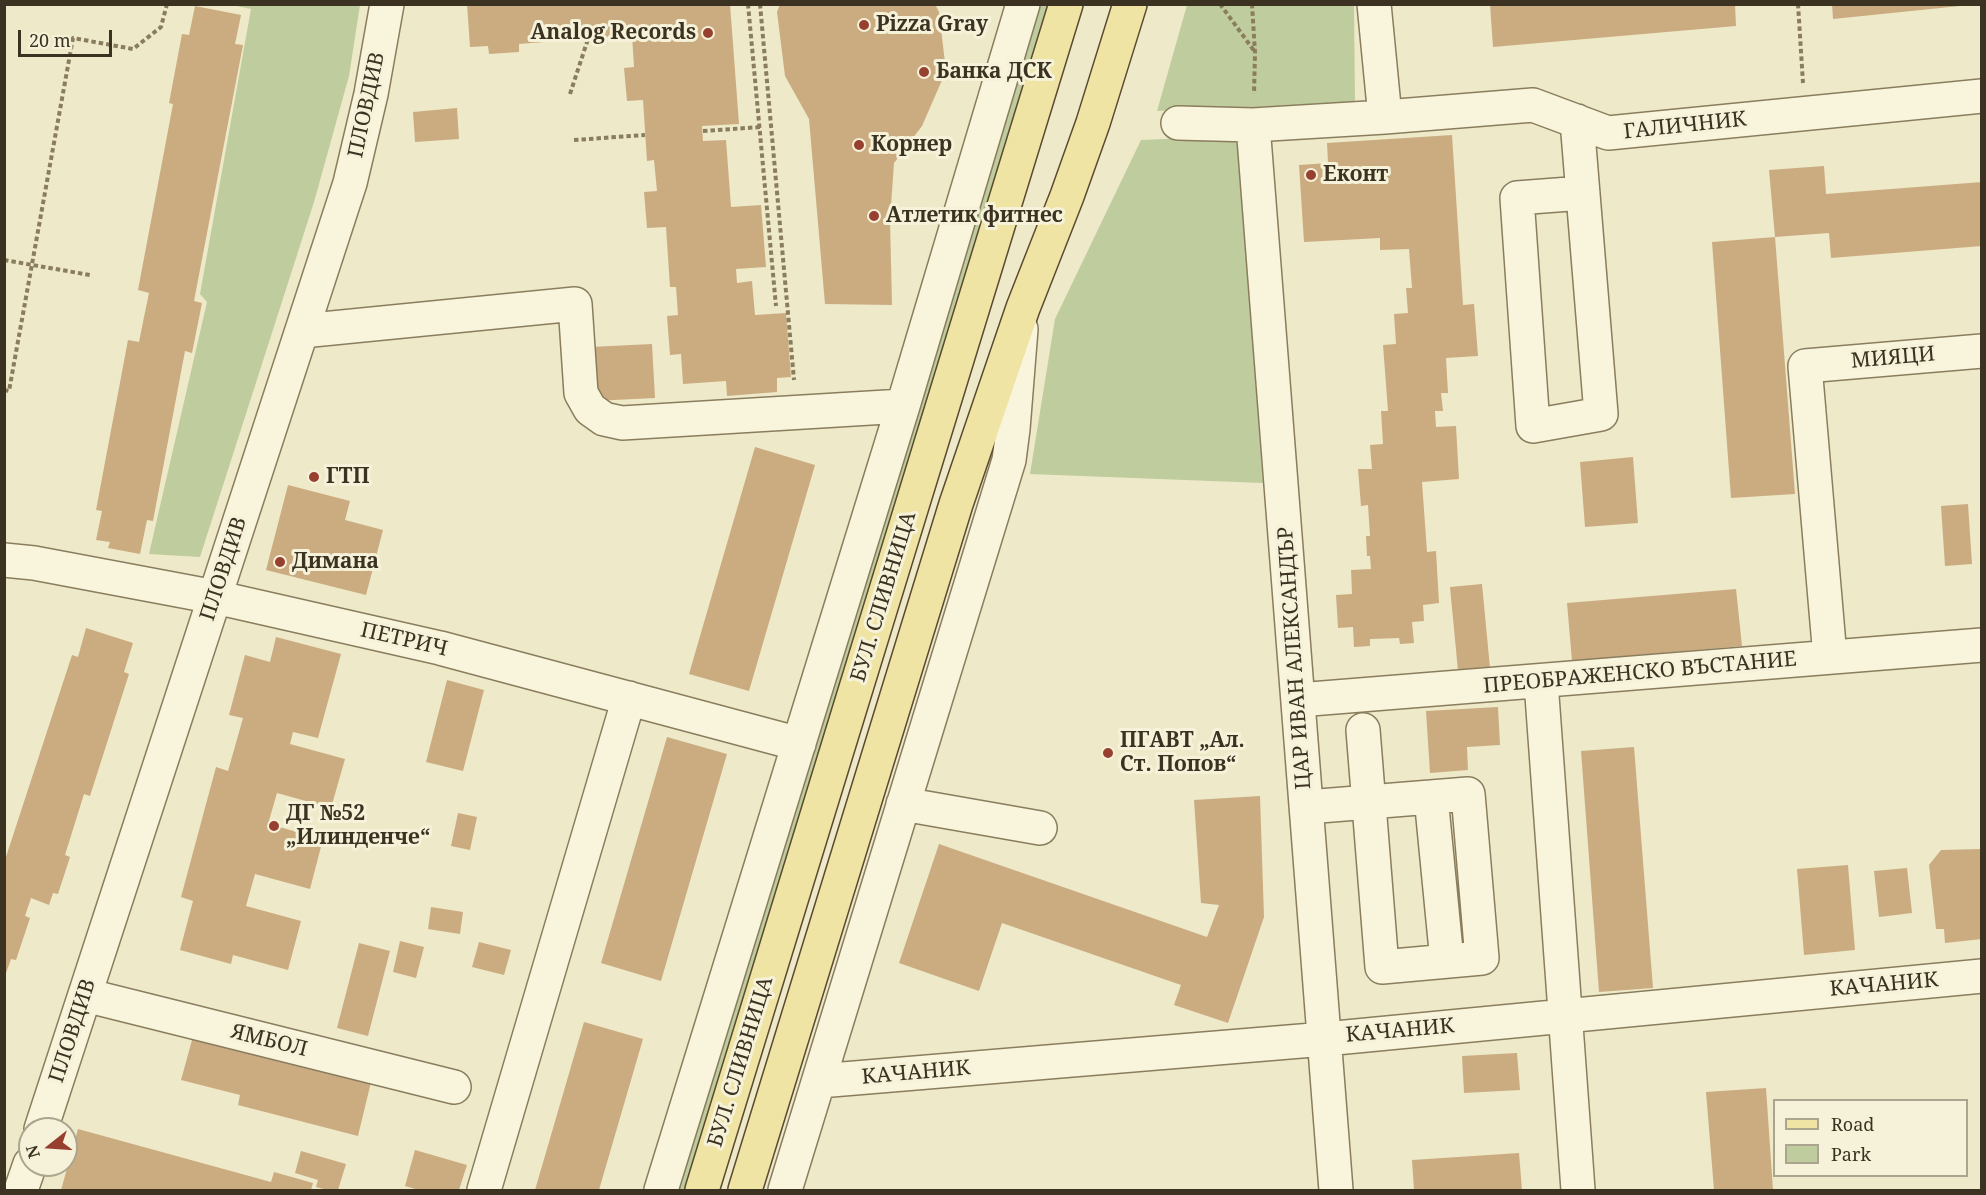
<!DOCTYPE html>
<meta charset="utf-8">
<style>
body{margin:0}
#map{position:relative;width:1986px;height:1195px;overflow:hidden;background:#eee9c9;font-family:"Noto Serif",serif}
canvas{display:block}
.frame{position:absolute;inset:0;border:6px solid #3b3221;pointer-events:none}
.legend{position:absolute;left:1773px;top:1099px;width:195px;height:78px;box-sizing:border-box;background:#f5f2d9;border:2px solid #aba58f;margin:0;padding:8px 10px;list-style:none;font-size:18px;color:#3b3221}
.legend li{display:flex;align-items:center;gap:12px;height:30px}
.legend b{width:30px;border:2px solid #aba58f}
.north{position:absolute;left:18px;top:1117px;width:60px;height:60px;box-sizing:border-box;background:#f5f2d9;border:2px solid #aba58f;border-radius:50%;rotate:253deg;font-size:16px;font-weight:700;line-height:24px;text-align:center;color:#3b3221}
.north::after{content:'';display:block;margin:auto;width:21px;height:27px;background:#98402f;clip-path:polygon(50% 0,100% 100%,50% 72%,0 100%)}
.scale{position:absolute;left:18px;top:30px;width:94px;height:27px;box-sizing:border-box;border:3px solid #3b3221;border-top:0;padding-left:8px;font-size:18px;line-height:21px;white-space:nowrap;color:#3b3221;-webkit-text-stroke:4px #f5f2d9;paint-order:stroke}
</style>
<div id="map">
<canvas width="1986" height="1195"></canvas>
<div class="frame"></div>
<ul class="legend">
<li><b style="height:8px;background:#efe4a3"></b>Road</li>
<li><b style="height:16px;background:#bfcc9d"></b>Park</li>
</ul>
<div class="north">N</div>
<div class="scale">20 m</div>
</div>
<script>
const ctx = document.querySelector('canvas').getContext('2d');
ctx.lineJoin = 'round';
function fill(path, color) { ctx.fillStyle = color; ctx.fill(path, 'evenodd'); }
function trace(path, color, width, dash) { ctx.strokeStyle = color; ctx.lineWidth = width; ctx.lineCap = dash ? 'butt' : 'round'; ctx.setLineDash(dash || []); ctx.stroke(path); }
function label(font, color, halo, rows, align = 'center') {
  ctx.font = font + ' "Noto Serif",serif'; ctx.lineWidth = 6; ctx.setLineDash([]); ctx.textBaseline = 'middle'; ctx.strokeStyle = halo; ctx.fillStyle = color; for (const [text, x, y, turn = 0] of rows) {
    ctx.save(); ctx.translate(x, y); ctx.rotate((+turn || 0) * Math.PI / 180); ctx.textAlign = isNaN(turn) ? turn : align; if (halo) ctx.strokeText(text, 0, 0); ctx.fillText(text, 0, 0); ctx.restore();
  }
}
fill(new Path2D(`
 M 232,5 L 360,5 L 349,76 L 314,202 L 200,557 L 149,554 L 207,302 L 200,294 L 251,9 Z
 M 1037,5 L 1052,5 L 693,1190 L 679,1190 Z
 M 1187,5 L 1354,5 L 1355,103 L 1157,111 Z
 M 1237,136 L 1263,483 L 1030,474 L 1055,319 L 1141,140 Z`), '#bfcc9d');
fill(new Path2D(`
 M 467,4 L 730,4 L 739,124 L 702,126 L 703,141 L 726,140 L 731,207 L 761,205 L 766,267 L 736,269 L 737,283 L 752,281 L 755,315 L 786,313 L 791,377 L 777,378 L 777,392 L 727,396 L 726,381 L 683,384 L 681,354 L 670,355 L 667,316 L 678,315 L 676,287 L 670,287 L 666,227 L 647,228 L 644,192 L 657,191 L 654,160 L 647,161 L 643,100 L 627,101 L 624,68 L 634,67 L 632,35 L 519,44 L 519,52 L 489,54 L 488,46 L 470,47 Z
 M 780,4 L 935,4 L 939,12 L 946,71 L 922,126 L 894,163 L 890,220 L 892,305 L 825,304 L 809,119 L 785,76 L 777,12 Z
 M 1490,4 L 1735,4 L 1736,26 L 1493,47 Z
 M 1832,4 L 1960,4 L 1960,6 L 1833,19 Z
 M 195,6 L 241,15 L 235,44 L 243,45 L 194,301 L 202,303 L 192,353 L 185,351 L 153,521 L 147,520 L 140,554 L 108,548 L 110,542 L 96,540 L 102,511 L 96,510 L 128,340 L 139,342 L 144,317 L 149,293 L 138,290 L 173,104 L 169,103 L 182,34 L 189,35 Z
 M 457,108 L 459,139 L 415,142 L 413,112 Z
 M 1452,135 L 1463,305 L 1474,304 L 1478,356 L 1446,358 L 1448,393 L 1441,393 L 1443,411 L 1435,411 L 1436,427 L 1456,426 L 1459,479 L 1422,482 L 1427,552 L 1436,551 L 1439,603 L 1423,605 L 1424,621 L 1412,622 L 1414,643 L 1400,644 L 1399,638 L 1370,639 L 1370,646 L 1354,647 L 1353,627 L 1338,628 L 1336,595 L 1352,594 L 1351,570 L 1371,569 L 1370,556 L 1367,556 L 1366,536 L 1370,536 L 1368,505 L 1361,506 L 1358,469 L 1372,469 L 1370,445 L 1383,444 L 1381,411 L 1388,411 L 1383,345 L 1396,344 L 1394,314 L 1408,313 L 1406,288 L 1412,288 L 1409,249 L 1380,250 L 1380,238 L 1304,242 L 1299,165 L 1328,163 L 1327,143 Z
 M 1824,166 L 1826,194 L 1982,182 L 1982,246 L 1831,258 L 1829,233 L 1775,237 L 1769,170 Z
 M 1775,237 L 1795,494 L 1731,498 L 1712,242 Z
 M 652,344 L 655,398 L 593,401 L 590,347 Z
 M 755,447 L 815,465 L 749,691 L 689,674 Z
 M 1633,457 L 1638,523 L 1585,527 L 1580,462 Z
 M 288,485 L 350,501 L 345,520 L 383,530 L 366,595 L 266,570 Z
 M 1968,504 L 1972,564 L 1945,566 L 1941,506 Z
 M 1482,584 L 1490,668 L 1458,671 L 1450,587 Z
 M 1736,589 L 1742,646 L 1572,661 L 1567,603 Z
 M 86,628 L 133,643 L 124,672 L 129,674 L 90,796 L 84,794 L 65,855 L 70,857 L 58,894 L 53,893 L 49,905 L 31,898 L 25,916 L 30,918 L 16,960 L 11,959 L 4,979 L 4,863 L 72,655 L 78,657 Z
 M 276,637 L 341,654 L 318,738 L 293,732 L 290,744 L 345,759 L 331,808 L 277,793 L 268,824 L 323,839 L 310,889 L 255,874 L 246,906 L 301,921 L 288,970 L 233,955 L 231,964 L 180,950 L 193,901 L 181,897 L 216,767 L 228,771 L 243,718 L 229,715 L 245,655 L 270,662 Z
 M 447,680 L 484,690 L 463,771 L 426,762 Z
 M 1498,707 L 1500,745 L 1467,747 L 1468,770 L 1430,773 L 1426,711 Z
 M 667,737 L 727,754 L 661,981 L 601,963 Z
 M 1634,747 L 1653,988 L 1599,992 L 1581,751 Z
 M 1260,796 L 1264,917 L 1228,1023 L 1174,1005 L 1181,985 L 1002,923 L 979,991 L 899,963 L 939,844 L 1207,937 L 1219,905 L 1201,903 L 1194,800 Z
 M 458,813 L 477,817 L 470,850 L 451,846 Z
 M 1982,849 L 1982,939 L 1945,943 L 1944,929 L 1936,929 L 1929,865 L 1941,850 Z
 M 1848,865 L 1855,950 L 1804,955 L 1797,869 Z
 M 1907,868 L 1912,913 L 1879,917 L 1874,871 Z
 M 431,907 L 463,912 L 460,934 L 428,929 Z
 M 400,941 L 424,947 L 416,978 L 393,972 Z
 M 479,942 L 511,950 L 504,975 L 472,967 Z
 M 359,943 L 390,951 L 368,1036 L 337,1028 Z
 M 584,1022 L 643,1039 L 599,1190 L 535,1190 Z
 M 194,1033 L 372,1078 L 358,1136 L 238,1105 L 240,1095 L 181,1080 Z
 M 1517,1053 L 1520,1090 L 1464,1093 L 1462,1056 Z
 M 1766,1088 L 1773,1190 L 1714,1190 L 1706,1092 Z
 M 78,1129 L 271,1182 L 274,1172 L 313,1183 L 311,1190 L 61,1190 Z
 M 415,1150 L 467,1165 L 459,1190 L 419,1190 L 405,1186 Z
 M 301,1151 L 346,1164 L 338,1190 L 328,1190 L 316,1187 L 318,1180 L 295,1173 Z
 M 1519,1153 L 1522,1190 L 1414,1190 L 1412,1160 Z`), '#cbac80');
const minor = new Path2D(`
 M 1374,4 L 1385,117
 M 1577,121 L 1601,414 L 1533,426 L 1517,198 L 1583,193
 M 1178,123 L 1253,125 L 1385,117 L 1533,105 L 1608,133 L 1982,96
 M 1253,125 L 1336,1190
 M 302,331 L 575,304 L 581,393 L 590,409 L 604,419 L 622,423 L 903,406
 M 4,560 L 34,563 L 215,597 L 440,648 L 799,744
 M 1830,657 L 1805,366 L 1982,351
 M 1541,682 L 1578,1190
 M 1298,700 L 1982,645
 M 1431,797 L 1447,961
 M 903,804 L 1040,828
 M 1307,807 L 1468,794 L 1482,958 L 1382,967 L 1363,730
 M 85,995 L 454,1087
 M 819,1081 L 1325,1039 L 1982,976
 M 41,1129 L 350,183 L 371,94 L 387,4
 M 21,1190 L 30,1164
 M 484,1190 L 629,698
 M 661,1190 L 903,406 L 1023,4
 M 785,1190 L 1009,460 L 1013,429 L 1021,329`);
const major = new Path2D(`
 M 702,1190 L 1066,4
 M 745,1190 L 956,504 L 1023,308 L 1067,196 L 1093,123 L 1130,4`);
trace(minor, '#8a7d5e', 36);
trace(major, '#594a31', 36);
trace(new Path2D(`
 M 748,4 L 776,306
 M 760,4 L 794,380
 M 1220,4 L 1255,52
 M 1252,4 L 1255,53 L 1254,94
 M 1798,4 L 1803,83
 M 570,94 L 588,39
 M 703,131 L 761,127
 M 574,140 L 645,135
 M 4,260 L 90,275
 M 4,390 L 9,391 L 73,38 L 133,49 L 161,27 L 167,4`), '#8a7d5e', 4, [4.5, 3]);
trace(minor, '#f9f5dc', 33);
trace(major, '#efe4a3', 33);
for (const [x, y, r, color] of [
 [864,25,6,"#98402f"],
 [708,33,6,"#98402f"],
 [924,72,6,"#98402f"],
 [859,145,6,"#98402f"],
 [1311,175,6,"#98402f"],
 [874,216,6,"#98402f"],
 [314,477,6,"#98402f"],
 [280,562,6,"#98402f"],
 [1108,753,6,"#98402f"],
 [274,826,6,"#98402f"]
]) { const dot = new Path2D(); dot.arc(x, y, r, 0, 2 * Math.PI); ctx.fillStyle = color; ctx.fill(dot); trace(dot, '#f5f2d9', 2); }
label('bold 21px', '#3b3221', '#f5f2d9', [
 ["Pizza Gray",876,25],
 ["Analog Records",696,33,"right"],
 ["Банка ДСК",936,72],
 ["Корнер",871,145],
 ["Еконт",1323,175],
 ["Атлетик фитнес",886,216],
 ["ГТП",326,477],
 ["Димана",292,562],
 ["ПГАВТ „Ал.",1120,741],
 ["Ст. Попов“",1120,765],
 ["ДГ №52",286,814],
 ["„Илинденче“",286,838]
], 'left');
label('21px', '#3b3221', '#f5f2d9', [
 ["ПЛОВДИВ",367,105,-78],
 ["ГАЛИЧНИК",1685,126,-6],
 ["МИЯЦИ",1893,358,-5],
 ["ПЛОВДИВ",224,569,-72],
 ["БУЛ. СЛИВНИЦА",884,597,-73],
 ["ПЕТРИЧ",404,640,13],
 ["ЦАР ИВАН АЛЕКСАНДЪР",1295,658,-94],
 ["ПРЕОБРАЖЕНСКО ВЪСТАНИЕ",1640,673,-5],
 ["КАЧАНИК",1884,985,-5],
 ["ПЛОВДИВ",73,1031,-72],
 ["КАЧАНИК",1400,1031,-5],
 ["ЯМБОЛ",269,1041,14],
 ["БУЛ. СЛИВНИЦА",741,1062,-73],
 ["КАЧАНИК",916,1073,-5]
]);
</script>
